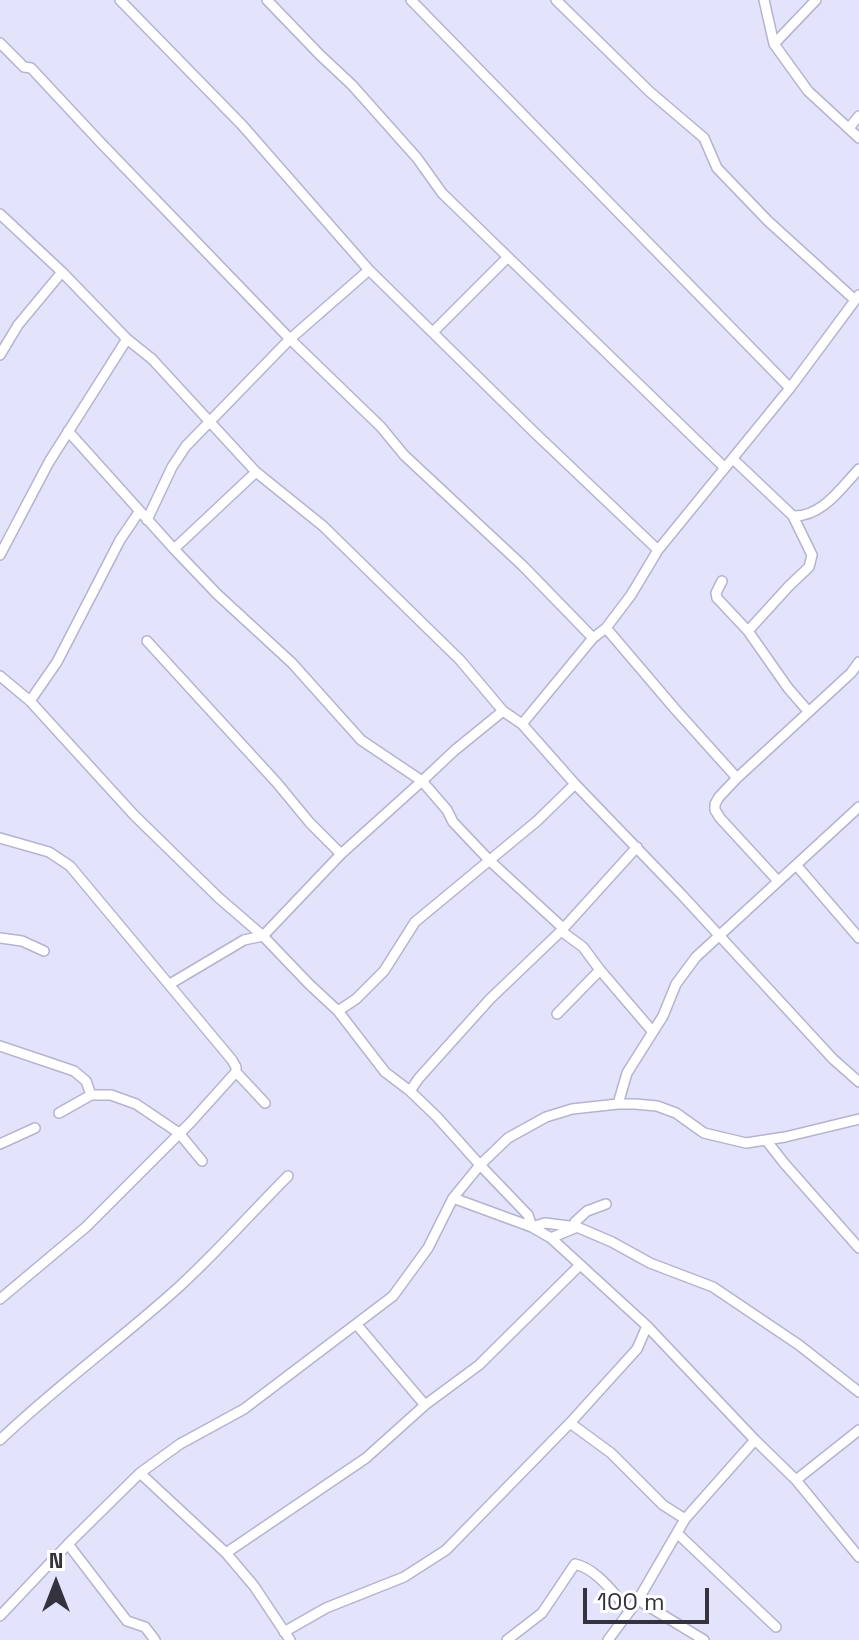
<!DOCTYPE html>
<style>
body{margin:0}
#map{position:relative;width:859px;height:1640px;overflow:hidden;background:#e4e3fc;font-family:"Space Grotesk",sans-serif}
canvas{display:block}
.north{position:absolute;left:16px;top:1544px;width:80px;height:80px;-webkit-text-stroke:6px #fff;paint-order:stroke;rotate:0deg;font-size:22px;font-weight:700;line-height:32px;text-align:center;color:#33323e}
.north::after{content:'';display:block;margin:auto;width:28px;height:36px;background:#33323e;clip-path:polygon(50% 0,100% 100%,50% 72%,0 100%)}
.scale{position:absolute;left:583px;top:1588px;width:126px;height:36px;box-sizing:border-box;border:4px solid #33323e;border-top:0;padding-left:10px;font-size:24px;line-height:28px;white-space:nowrap;color:#33323e;-webkit-text-stroke:6px #fff;paint-order:stroke}
</style>
<div id="map">
<canvas width="859" height="1640"></canvas>
<div class="north">N</div>
<div class="scale">100 m</div>
</div>
<script>
const ctx = document.querySelector('canvas').getContext('2d');
ctx.lineJoin = 'round';
function trace(path, color, width, dash) { ctx.strokeStyle = color; ctx.lineWidth = width; ctx.lineCap = dash ? 'butt' : 'round'; ctx.setLineDash(dash || []); ctx.stroke(path); }
const street = new Path2D(`
 M 120,0 L 242,125 L 369,270 L 536,434 L 658,550
 M 267,0 L 320,55 L 352,85 L 417,158 L 442,193 L 724,467
 M 411,0 L 790,388
 M 556,0 L 650,92 L 704,138 L 717,168 L 768,221 L 855,300
 M 764,0 L 774,44 L 808,91 L 859,138
 M 0,43 L 24,67 L 31,68 L 101,143 L 290,339 L 381,427 L 404,455 L 523,566 L 593,638
 M 774,44 L 816,0
 M 849,128 L 859,116
 M 0,214 L 62,272 L 127,339 L 152,359 L 256,472 L 323,526 L 460,660 L 503,711 L 522,724 L 575,784 L 681,894 L 833,1059 L 859,1082
 M 433,332 L 507,258
 M 0,355 L 18,325 L 62,272
 M 68,431 L 174,549 L 217,594 L 292,663 L 361,740 L 422,781 L 447,810 L 453,822 L 490,861 L 564,929
 M 733,459 L 793,516 L 812,555 L 809,567 L 789,586 L 748,631
 M 793,516 C 822,517 841,488 859,469
 M 147,520 L 172,467 L 186,446 L 290,339 L 369,270
 M 174,549 L 256,472
 M 0,555 L 49,462 L 127,339
 M 722,581 L 716,593 L 717,598 L 748,631 L 788,688 L 808,711
 M 606,628 L 675,709 L 737,778
 M 147,641 L 277,783 L 310,823 L 341,854
 M 0,676 L 30,701 L 134,815 L 219,898 L 263,936 L 309,984 L 338,1011 L 385,1072 L 410,1091 L 437,1117 L 480,1165 L 528,1215 L 532,1227 L 551,1238 L 647,1326 L 755,1440 L 796,1480 L 859,1557
 M 30,701 L 57,662 L 120,540 L 139,512
 M 522,724 L 593,638 L 606,628 L 631,595 L 658,550 L 790,388 L 859,295
 M 0,838 L 49,852 L 70,866 L 232,1060 L 236,1067 L 236,1072 L 191,1122 L 86,1227 L 0,1299
 M 797,866 L 859,938
 M 778,881 L 720,818 L 715,810 L 715,804 L 719,797 L 737,778 L 851,673 L 859,662
 M 561,931 L 583,947 L 600,970 L 653,1032
 M 0,938 L 22,941 L 44,951
 M 170,984 L 244,940 L 263,936 L 341,854 L 422,781 L 455,750 L 503,711
 M 338,1011 L 356,999 L 384,971 L 415,922 L 537,821 L 575,784
 M 557,1014 L 600,970
 M 0,1046 L 74,1071 L 86,1081 L 91,1095
 M 236,1072 L 265,1103
 M 410,1091 L 419,1078 L 490,999 L 561,931 L 637,847
 M 618,1104 L 627,1073 L 663,1016 L 676,984 L 696,957 L 859,807
 M 59,1113 L 91,1095 L 111,1095 L 136,1104 L 179,1133 L 202,1161
 M 766,1140 L 784,1163 L 859,1248
 M 0,1144 L 35,1128
 M 453,1198 L 532,1227 L 545,1223 L 577,1227 L 612,1242 L 650,1263 L 713,1287 L 799,1345 L 859,1392
 M 551,1238 L 577,1227 L 575,1222 L 587,1211 L 606,1204
 M 357,1325 L 425,1405
 M 570,1423 L 611,1453 L 663,1505 L 685,1519
 M 0,1440 C 57,1385 122,1339 181,1285 C 218,1251 252,1212 288,1176
 M 140,1473 L 226,1553 L 254,1586 L 290,1640
 M 796,1480 L 859,1430
 M 677,1533 L 776,1627
 M 68,1544 L 127,1621 L 145,1627 L 155,1640
 M 226,1553 L 366,1458 L 425,1405 L 479,1365 L 580,1265
 M 638,1600 L 704,1640
 M 0,1616 L 68,1544 L 140,1473 L 180,1444 L 244,1409 L 393,1296 L 428,1248 L 453,1198 L 480,1165 L 508,1138 L 546,1117 L 572,1109 L 618,1104 L 635,1104 L 657,1106 L 676,1113 L 704,1133 L 746,1143 L 785,1137 L 859,1119
 M 284,1632 L 326,1608 L 404,1577 L 446,1550 L 570,1423 L 637,1349 L 647,1326
 M 507,1640 L 542,1613 L 575,1564 C 597,1569 614,1594 629,1610
 M 608,1640 L 638,1600 L 685,1519 L 755,1440`);
trace(street, '#b5b3d0', 12);
trace(street, '#fff', 9);
</script>
